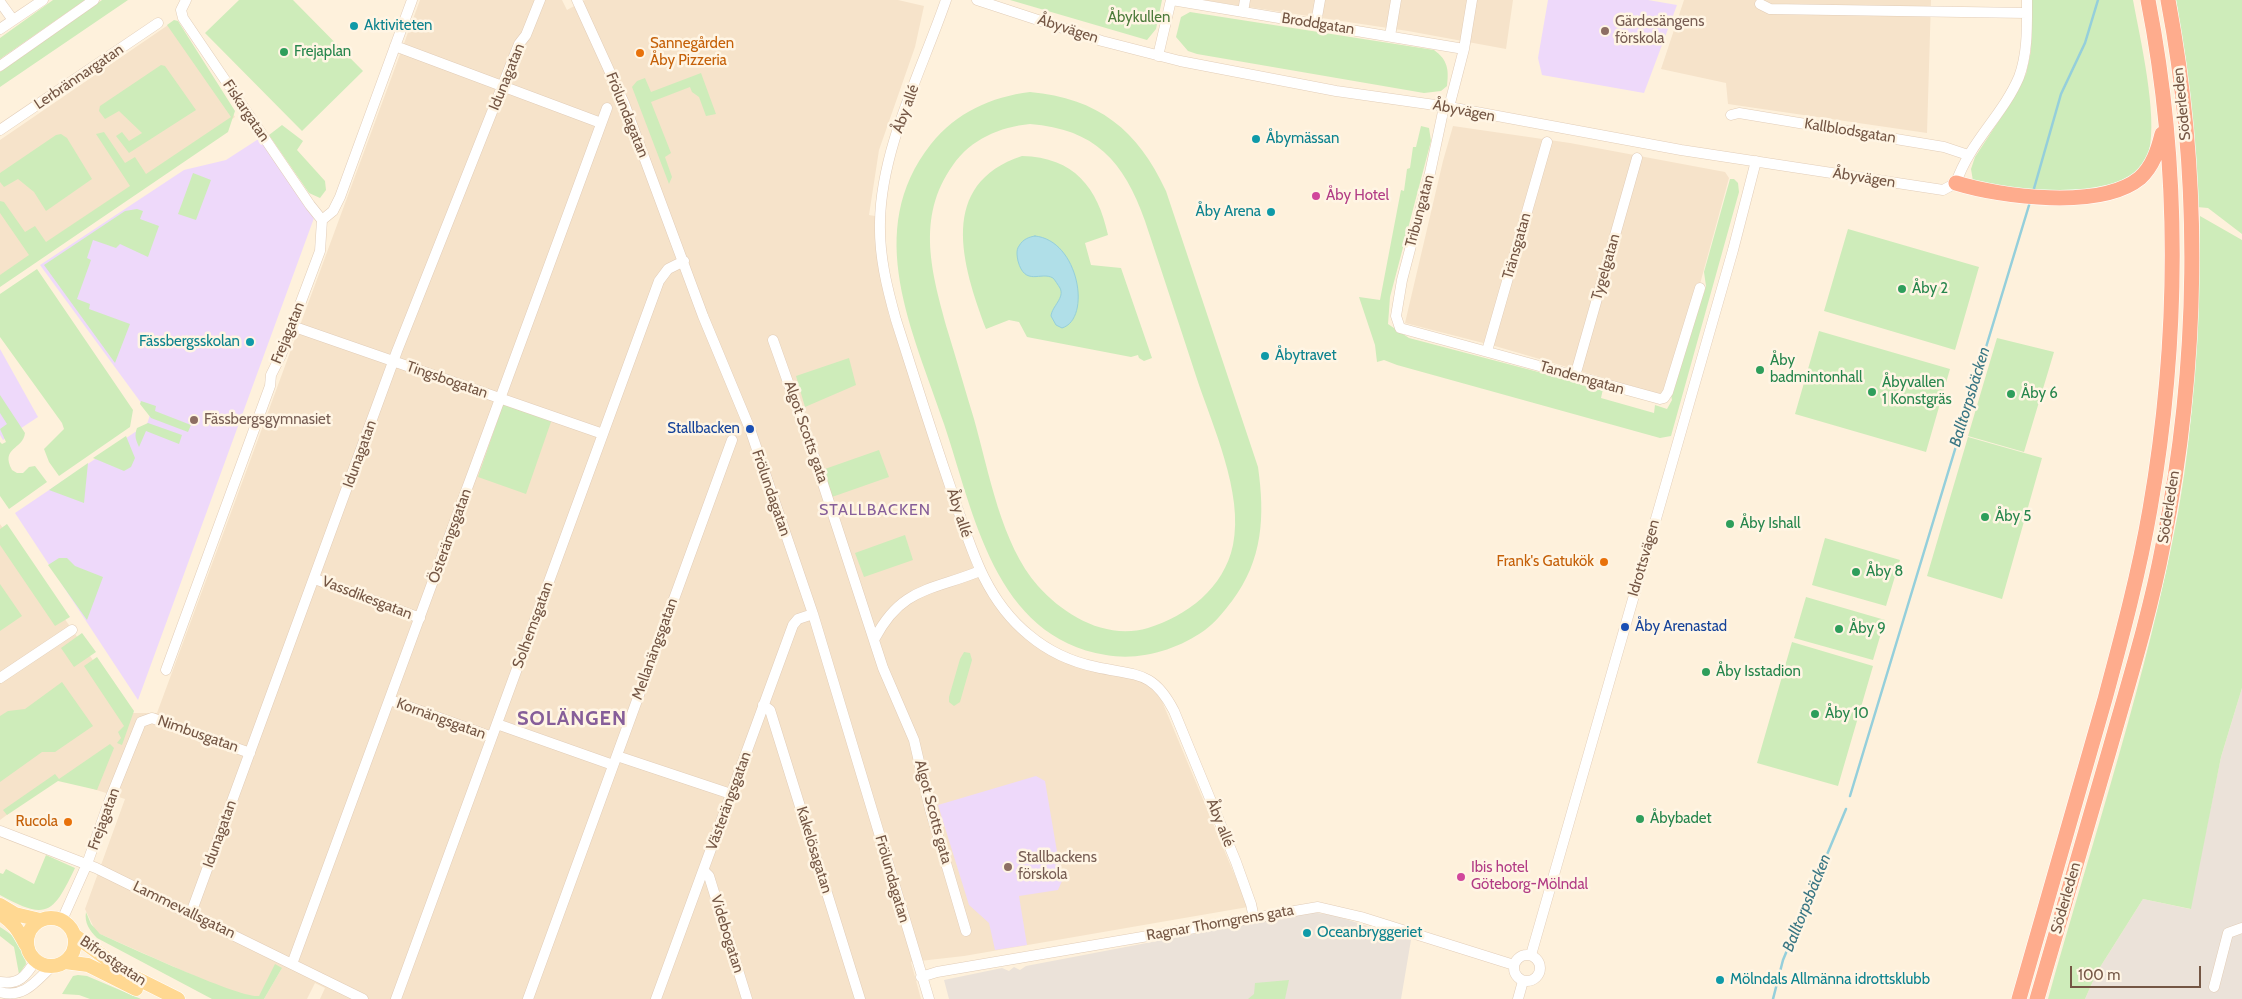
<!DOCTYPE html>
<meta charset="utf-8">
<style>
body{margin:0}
#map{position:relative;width:2242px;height:999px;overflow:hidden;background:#fef1dc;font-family:Cabin,sans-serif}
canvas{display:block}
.scale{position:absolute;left:2070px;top:966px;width:131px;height:22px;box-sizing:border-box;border:2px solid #745644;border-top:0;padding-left:6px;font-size:15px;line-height:18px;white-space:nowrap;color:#745644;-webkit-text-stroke:4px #fff5e4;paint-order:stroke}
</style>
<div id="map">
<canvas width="2242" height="999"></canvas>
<div class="scale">100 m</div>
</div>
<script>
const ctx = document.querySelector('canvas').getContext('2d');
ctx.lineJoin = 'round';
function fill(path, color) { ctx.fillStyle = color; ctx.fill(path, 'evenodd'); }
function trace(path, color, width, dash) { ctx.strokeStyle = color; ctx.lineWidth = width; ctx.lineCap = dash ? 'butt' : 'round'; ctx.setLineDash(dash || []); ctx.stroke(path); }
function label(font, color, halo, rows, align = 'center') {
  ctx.font = font + ' Cabin,sans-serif'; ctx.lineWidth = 5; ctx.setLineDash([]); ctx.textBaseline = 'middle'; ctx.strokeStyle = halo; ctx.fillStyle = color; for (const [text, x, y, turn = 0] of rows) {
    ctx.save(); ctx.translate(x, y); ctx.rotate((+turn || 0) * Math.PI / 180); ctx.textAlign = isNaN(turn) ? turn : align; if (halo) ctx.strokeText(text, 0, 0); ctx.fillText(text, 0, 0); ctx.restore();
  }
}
fill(new Path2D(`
 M 420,0 L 562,0 L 567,10 L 585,0 L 898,0 L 924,6 L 915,47 L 879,150 L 869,215 L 875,216 L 878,264 L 889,316 L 973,567 L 997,608 L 1035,645 L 1133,677 L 1145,683 L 1159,694 L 1248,907 L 964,956 L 911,962 L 921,999 L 320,999 L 325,988 L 315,983 L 307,999 L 264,999 L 282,968 L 259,996 L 253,998 L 226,990 L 100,934 L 95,930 L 85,909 L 125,799 L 65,780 L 54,780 L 0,820 L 0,524 L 129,713 L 157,713 Z
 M 1202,0 L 1513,0 L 1506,49 L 1408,31 Z
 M 1684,0 L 1931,0 L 1927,133 L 1728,104 L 1726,83 L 1661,69 Z
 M 171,23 L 235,117 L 0,283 L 0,140 Z
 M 1453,126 L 1570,143 L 1725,172 L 1729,178 L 1669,397 L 1495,346 L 1405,323 L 1443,161 Z`), '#f6e3ca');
fill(new Path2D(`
 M 2242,688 L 2242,999 L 2085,999 L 2097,972 L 2143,899 L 2190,909 L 2221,757 Z
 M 1309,912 L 1333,915 L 1411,940 L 1401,999 L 949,999 L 944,980 L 1002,968 L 1009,971 L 1014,967 L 1020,970 L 1026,966 Z`), '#ebe2d9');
fill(new Path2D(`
 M 1548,0 L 1648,0 L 1677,5 L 1644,93 L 1542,75 L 1538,58 Z
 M 260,138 L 314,218 L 138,700 L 15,513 L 147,424 L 150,415 L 40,265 L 184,170 L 226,160 Z
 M 0,349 L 38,417 L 3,440 L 0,435 Z
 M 1036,776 L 1045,781 L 1062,881 L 1058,890 L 1019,896 L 1027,945 L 995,950 L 989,923 L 969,905 L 938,805 Z`), '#eed9fa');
fill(new Path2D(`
 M 53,0 L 85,0 L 0,59 L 0,38 Z
 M 102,0 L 128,0 L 0,87 L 0,72 Z
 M 239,0 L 293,0 L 363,71 L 302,131 L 205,33 Z
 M 1010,0 L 1162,0 L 1156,29 L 1147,40 Z
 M 2032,0 L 2133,0 C 2140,38 2158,115 2149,151 C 2139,191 2077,193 2044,193 C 2021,193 1995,185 1973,181 L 1971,169 L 1975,157 L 2004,113 L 2026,74 L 2031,51 Z
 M 2176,0 L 2242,0 L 2242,234 L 2208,208 L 2197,207 L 2186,61 Z
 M 1190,12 L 1434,50 C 1448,60 1449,70 1447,86 L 1441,91 L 1424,93 L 1197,54 L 1188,51 L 1176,37 L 1181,17 Z
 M 174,20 L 178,21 L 235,111 L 228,132 L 0,287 L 0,275 L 29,255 L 0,213 L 0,201 L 4,202 L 25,232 L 35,226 L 46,242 L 130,186 L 96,134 L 104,132 L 125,163 L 135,157 L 146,174 L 231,117 L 167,25 Z
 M 161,65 L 165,66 L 196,110 L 129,153 L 116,136 L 122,132 L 129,141 L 142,133 L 119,111 L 105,119 L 99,111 L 100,106 Z
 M 701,73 L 716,114 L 706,116 L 699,97 L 692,92 L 690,87 L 651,102 L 671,153 L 665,157 L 672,177 L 669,184 L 632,87 L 637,81 L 645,78 L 651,92 Z
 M 1030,92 C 1098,98 1138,130 1166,191 L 1258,467 C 1265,516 1263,560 1232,601 C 1224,611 1216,622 1205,630 C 1177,650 1140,661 1106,655 C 994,637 974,513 944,424 C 913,331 862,231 931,144 C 957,112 991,97 1030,92 ZM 1030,124 C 1095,129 1124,161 1145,221 C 1162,272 1179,324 1196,376 C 1212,425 1244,493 1233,545 C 1224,588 1187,616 1148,628 C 1106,640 1065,616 1038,586 C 1001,544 989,472 974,419 C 965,390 957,361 948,332 C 932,274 915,218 953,165 C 971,139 1000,127 1030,124 Z
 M 282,125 L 303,141 L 297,150 L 325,181 L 326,190 L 320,198 L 309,193 L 269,135 Z
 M 1421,126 L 1429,128 L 1431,141 L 1390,297 L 1388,324 L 1409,338 L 1603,389 L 1601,398 L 1654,413 L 1655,405 L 1667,409 L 1672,400 L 1671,395 L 1706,286 L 1704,272 L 1730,179 L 1734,179 L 1738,183 L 1739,192 L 1671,436 L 1660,438 L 1397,365 L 1384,360 L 1377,362 L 1375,345 L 1359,297 L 1380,300 L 1401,190 L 1404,191 L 1407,169 L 1410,168 L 1413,147 L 1416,147 Z
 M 61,134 L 67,138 L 92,179 L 46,211 L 34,192 L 18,179 L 4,187 L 0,182 L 0,173 L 56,135 Z
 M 1022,156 C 1074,157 1098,188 1108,235 L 1085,243 L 1091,265 L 1121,268 L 1152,358 L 1144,361 L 1139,358 L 1138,355 L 1131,357 L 1027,337 L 1019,322 L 1009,320 L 986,329 C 962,265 937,184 1022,156 Z
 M 193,173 L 211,180 L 196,220 L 178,214 Z
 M 137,209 L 143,211 L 140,219 L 159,226 L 148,257 L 120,244 L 116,248 L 93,240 L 87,258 L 91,260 L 77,299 L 90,304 L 89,309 L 130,324 L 115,363 L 44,265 L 125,211 Z
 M 2200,216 L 2242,240 L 2242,688 L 2221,757 L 2191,909 L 2143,899 L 2097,972 L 2085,999 L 2048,999 C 2093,838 2147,678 2178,513 C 2196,415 2198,316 2200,216 Z
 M 1848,229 L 1979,267 L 1955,350 L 1824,311 Z
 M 37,269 L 133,410 L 130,427 L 59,476 L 49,462 L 44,449 L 64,429 L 62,423 L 0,337 L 0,294 Z
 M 1819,331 L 1950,369 L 1926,452 L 1795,414 Z
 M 1997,338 L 2054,352 L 2024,452 L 1968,436 Z
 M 849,358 L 856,385 L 805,407 L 796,376 Z
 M 0,395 L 25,433 C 23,450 0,447 12,470 L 17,473 L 23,473 L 29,467 L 35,466 L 47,482 L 9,509 L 0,496 L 0,442 L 2,444 L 6,442 L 0,429 L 7,424 L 0,413 Z
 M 141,401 L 156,406 L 155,411 L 191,425 L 188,432 L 151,418 L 140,404 Z
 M 504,402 L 552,419 L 526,494 L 478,477 Z
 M 148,423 L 182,435 L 179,444 L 146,431 L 139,447 C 136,440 134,436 137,428 Z
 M 126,436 L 135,458 L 131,467 L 124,471 L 93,458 Z
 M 1968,437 L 2042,458 L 2002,599 L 1927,576 Z
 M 879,450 L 889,477 L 832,497 L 822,470 Z
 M 88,463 L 84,503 L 49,490 Z
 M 7,524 L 70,617 L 55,626 L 0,545 L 0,529 Z
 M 905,535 L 913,560 L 864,577 L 855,553 Z
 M 1825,538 L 1900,560 L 1886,606 L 1812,585 Z
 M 59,558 L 67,558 L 75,566 L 103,577 L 87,620 L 48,565 Z
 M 0,584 L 22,616 L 0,631 Z
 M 1806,597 L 1885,620 L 1873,660 L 1794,638 Z
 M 82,633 L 96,652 L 74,667 L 61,648 Z
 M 1792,642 L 1873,666 L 1838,786 L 1757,763 Z
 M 964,652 L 970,653 L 972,660 L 960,702 L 954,706 L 949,702 L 949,697 L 960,659 Z
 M 97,657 L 134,711 L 122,745 L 117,743 L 121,738 L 118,732 L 124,726 L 84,666 Z
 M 62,682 L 93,726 L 55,752 L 42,752 L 0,782 L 0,716 L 8,711 L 25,709 Z
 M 110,744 L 114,748 L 97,790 L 58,781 L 7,815 L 3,810 L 55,774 L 59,779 Z
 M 46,855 L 75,868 C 53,914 47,921 0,895 L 0,873 L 3,874 L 6,869 L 34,884 Z
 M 86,912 L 91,924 L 100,934 C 125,945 241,999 259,996 L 275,964 L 282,968 L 264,999 L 212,999 L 97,938 C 90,931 84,923 86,912 Z
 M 0,927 C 15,936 25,945 26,964 L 19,974 L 14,947 L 0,936 Z
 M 78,975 L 87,976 L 141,999 L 90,999 L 79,995 L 62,994 L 73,976 Z
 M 1289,980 L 1285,999 L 1248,999 L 1254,994 L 1255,983 Z`), '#ceecba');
const water = new Path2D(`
 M 1035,236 C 1079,240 1092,319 1062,328 L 1056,325 L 1051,316 C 1052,306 1065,298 1060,288 C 1058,285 1055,280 1053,278 C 1041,271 1025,287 1018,261 C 1017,256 1016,250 1019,246 C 1023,239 1029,237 1035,236 Z`);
fill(water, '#b0dfe8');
trace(water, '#95cfdb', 1);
trace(new Path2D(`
 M 2033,192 L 2061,94 L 2085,43 L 2098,0
 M 1850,796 L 2030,202
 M 1773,999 L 1783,960 L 1846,809`), '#95cfdb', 2.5);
const minor = new Path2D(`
 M 186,0 L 181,10 L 183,18 L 310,205 L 322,220
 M 577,0 L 624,103 L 703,316 L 750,429 L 813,614 L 929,999
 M 946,0 C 922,70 881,148 880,222 C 879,256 887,288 896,320 C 914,376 931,431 950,486 C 969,541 982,597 1029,635 C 1048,651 1072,662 1096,667 C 1136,676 1153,670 1174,711 L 1236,862 L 1251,904 L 1254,918
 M 977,0 L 1102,41 L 1180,61 L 1336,91 L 1449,107 L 1681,150 L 1943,190 L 1956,183 C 1969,143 2003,115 2019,77 C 2028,53 2027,25 2027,0
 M 1172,0 L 1464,49
 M 0,2 L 13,20
 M 1760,4 L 1770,9 L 2027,13
 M 1243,12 L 1245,0
 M 1316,23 L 1320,0
 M 0,29 L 43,0
 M 1390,36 L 1396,0
 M 395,46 L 601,123
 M 1158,56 L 1171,0
 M 0,66 L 94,0
 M 1444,107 L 1430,173 L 1402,280 L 1396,316 L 1400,328 L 1660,399 L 1664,398 L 1668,392 L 1700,288
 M 1449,107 L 1464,49 L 1472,0
 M 1731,115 L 1739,113 L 1944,147 L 1968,155
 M 0,130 L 158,23
 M 292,326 L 603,434
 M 773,340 L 811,447 L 883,668 L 914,740 L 930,809 L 966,931
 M 1487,351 L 1547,142
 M 1575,376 L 1637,158
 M 315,579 L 420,618
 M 875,638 C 902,587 931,591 980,571
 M 166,670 L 270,386 L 271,375 L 281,355 L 320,251 L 322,220 L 333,211 L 340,197 L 412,0
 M 0,678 L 72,630
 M 390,700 L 492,737
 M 763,705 L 770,710 L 860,999
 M 497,724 L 613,765
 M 617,756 L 731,794
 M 0,831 L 96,868 L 363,999
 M 704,871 L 709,876 L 747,999
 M 191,913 L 397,351 L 519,44 L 526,35 L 540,0
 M 62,920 L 87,864 L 110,799 L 141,722 L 152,718 L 250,753
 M1514 968a13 13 0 1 1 26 0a13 13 0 1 1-26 0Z
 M 1531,955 L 1733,250 L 1756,161
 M 292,964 L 607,108
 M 921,977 L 937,972 L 1318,907 L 1361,917 L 1514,965
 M 0,982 C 19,985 26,976 35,961
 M 2214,987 L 2228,933 L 2242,928
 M 0,992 C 24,999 36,981 52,966
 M 396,999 L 659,281 L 668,269 L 684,261
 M 528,999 L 732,440
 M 656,999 L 793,625 L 798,619 L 813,614
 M 1518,999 L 1523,981`);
const major = new Path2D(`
 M 0,905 L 15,914 L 40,920
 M 0,914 C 14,922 19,932 26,945
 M27 942a24 24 0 1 1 48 0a24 24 0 1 1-48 0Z
 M 74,935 L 126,973 L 178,999
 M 65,962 L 88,965 L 136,989`);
const highway = new Path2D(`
 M 1956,183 C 2001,197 2101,210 2140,178 C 2153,166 2158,150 2162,134
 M 2019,999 C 2047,899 2077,799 2105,699 C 2122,636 2139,573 2150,509 C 2179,342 2181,168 2148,0
 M 2037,999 C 2061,915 2086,832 2110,748 C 2129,681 2150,614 2163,545 C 2199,366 2202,179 2168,0`);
trace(minor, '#e2cdb8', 11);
trace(major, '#fff', 15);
trace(highway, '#fff', 16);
trace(minor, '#fff', 10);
trace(major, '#ffd892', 14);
trace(highway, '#feac8d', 15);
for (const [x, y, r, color] of [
 [354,26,5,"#0f9aa8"],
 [1605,31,5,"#8d6e63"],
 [284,52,5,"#2e9e5b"],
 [640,53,5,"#e8710a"],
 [1256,139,5,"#0f9aa8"],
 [1316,196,5,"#d1479c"],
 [1271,212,5,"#0f9aa8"],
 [1902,289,5,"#2e9e5b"],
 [250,342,5,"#0f9aa8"],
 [1265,356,5,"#0f9aa8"],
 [1760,370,5,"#2e9e5b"],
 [1872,392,5,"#2e9e5b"],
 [2011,394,5,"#2e9e5b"],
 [194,420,5,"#8d6e63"],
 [750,429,5,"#1a4fb4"],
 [1985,517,5,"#2e9e5b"],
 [1730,524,5,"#2e9e5b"],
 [1604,562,5,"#e8710a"],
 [1856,572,5,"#2e9e5b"],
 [1625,627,5,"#1a4fb4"],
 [1839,629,5,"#2e9e5b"],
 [1706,672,5,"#2e9e5b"],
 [1815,714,5,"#2e9e5b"],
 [1640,819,5,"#2e9e5b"],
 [68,822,5,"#e8710a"],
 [1008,867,5,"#8d6e63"],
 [1461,877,5,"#d1479c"],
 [1307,933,5,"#0f9aa8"],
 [1720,980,5,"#0f9aa8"]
]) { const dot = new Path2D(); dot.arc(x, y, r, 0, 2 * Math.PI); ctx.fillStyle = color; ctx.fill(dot); trace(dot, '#fff5e4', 2); }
label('15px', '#4d7b3b', '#fff5e4', [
 ["Åbykullen",1139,18]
]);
label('15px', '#785e54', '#fff5e4', [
 ["Gärdesängens",1615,22],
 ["förskola",1615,39],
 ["Fässbergsgymnasiet",204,420],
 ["Stallbackens",1018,858],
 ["förskola",1018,875]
], 'left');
label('15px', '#745644', '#fff5e4', [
 ["Broddgatan",1318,24,9],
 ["Åbyvägen",1068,29,18],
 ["Lerbrännargatan",79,77,-34],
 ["Idunagatan",507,77,-68],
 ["Söderleden",2182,104,-96],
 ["Åby allé",906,109,-70],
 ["Fiskargatan",246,111,56],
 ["Åbyvägen",1464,111,11],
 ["Frölundagatan",627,115,68],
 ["Kallblodsgatan",1850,131,9],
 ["Åbyvägen",1864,178,9],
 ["Tribungatan",1420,211,-75],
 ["Tränsgatan",1517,246,-74],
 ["Tygelgatan",1606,267,-74],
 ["Frejagatan",288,333,-68],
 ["Tandemgatan",1582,378,16],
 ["Tingsbogatan",447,380,19],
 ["Algot Scotts gata",806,432,71],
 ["Idunagatan",360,454,-70],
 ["Frölundagatan",771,493,71],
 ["Söderleden",2169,507,-81],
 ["Åby allé",959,513,72],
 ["Österängsgatan",450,536,-70],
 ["Idrottsvägen",1644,558,-74],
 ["Vassdikesgatan",367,598,21],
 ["Solhemsgatan",533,625,-70],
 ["Mellanängsgatan",655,649,-70],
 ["Kornängsgatan",441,719,20],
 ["Nimbusgatan",198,734,19],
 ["Västerängsgatan",729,801,-70],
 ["Algot Scotts gata",933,812,75],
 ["Frejagatan",104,819,-70],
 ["Åby allé",1220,823,68],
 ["Idunagatan",220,834,-70],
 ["Kakelösagatan",814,850,73],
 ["Frölundagatan",892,879,74],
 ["Söderleden",2066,898,-74],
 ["Lammevallsgatan",184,910,26],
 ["Ragnar Thorngrens gata",1220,923,-10],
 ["Videbogatan",727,934,73],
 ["Bifrostgatan",113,961,34]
]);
label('15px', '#0d838f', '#fff5e4', [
 ["Aktiviteten",364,26],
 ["Åbymässan",1266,139],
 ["Åby Arena",1261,212,"right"],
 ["Fässbergsskolan",240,342,"right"],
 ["Åbytravet",1275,356],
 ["Oceanbryggeriet",1317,933],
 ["Mölndals Allmänna idrottsklubb",1730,980]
], 'left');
label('15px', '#c56008', '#fff5e4', [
 ["Sannegården",650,44,"left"],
 ["Åby Pizzeria",650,61,"left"],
 ["Frank's Gatukök",1594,562],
 ["Rucola",58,822]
], 'right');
label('15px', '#27864d', '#fff5e4', [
 ["Frejaplan",294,52],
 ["Åby 2",1912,289],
 ["Åby",1770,361],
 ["badmintonhall",1770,378],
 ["Åbyvallen",1882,383],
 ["1 Konstgräs",1882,400],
 ["Åby 6",2021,394],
 ["Åby 5",1995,517],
 ["Åby Ishall",1740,524],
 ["Åby 8",1866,572],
 ["Åby 9",1849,629],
 ["Åby Isstadion",1716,672],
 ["Åby 10",1825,714],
 ["Åbybadet",1650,819]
], 'left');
label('15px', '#b23c85', '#fff5e4', [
 ["Åby Hotel",1326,196],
 ["Ibis hotel",1471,868],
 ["Göteborg-Mölndal",1471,885]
], 'left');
label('15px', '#164399', '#fff5e4', [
 ["Stallbacken",740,429],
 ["Åby Arenastad",1635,627,"left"]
], 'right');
label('italic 16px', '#397683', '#fff5e4', [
 ["Balltorpsbäcken",1970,397,-73],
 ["Balltorpsbäcken",1807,903,-68]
]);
ctx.letterSpacing = '1px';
label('16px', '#865e99', '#fff5e4', [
 ["STALLBACKEN",875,510]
]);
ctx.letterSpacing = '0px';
ctx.letterSpacing = '1px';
label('bold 20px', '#865e99', '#fff5e4', [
 ["SOLÄNGEN",572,719]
]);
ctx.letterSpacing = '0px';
</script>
